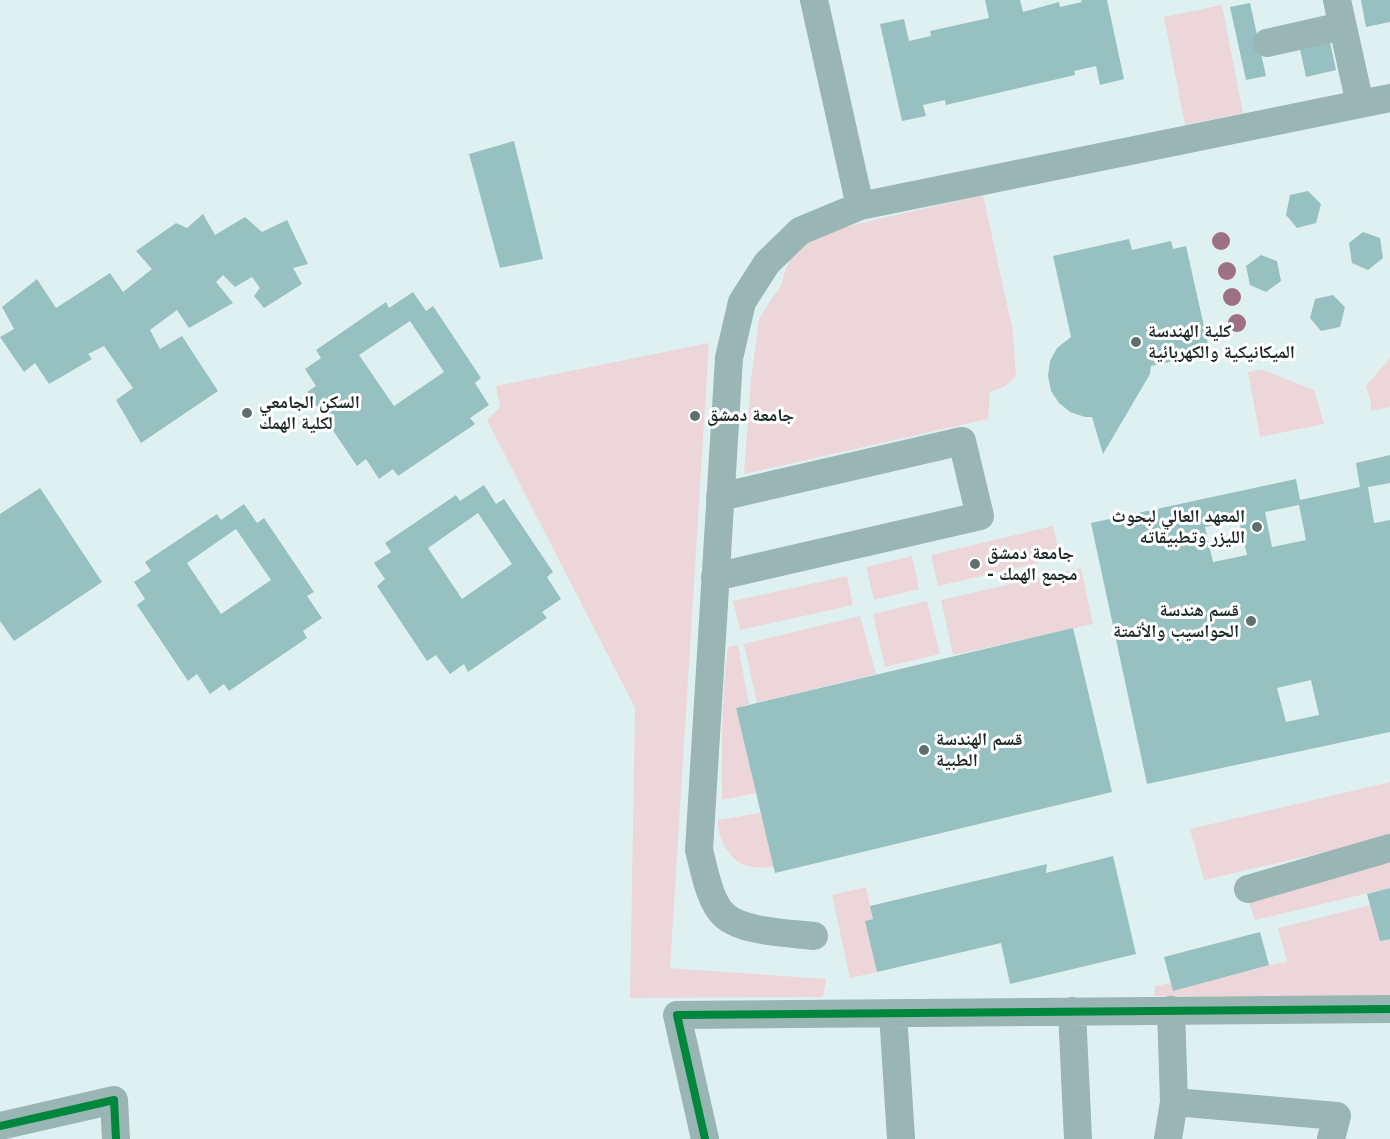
<!DOCTYPE html>
<meta charset="utf-8">
<style>
body{margin:0}
canvas{display:block;background:#def1f0}
</style>
<canvas width="1390" height="1139"></canvas>
<script>
const ctx = document.querySelector('canvas').getContext('2d');
ctx.lineJoin = 'round';
function fill(path, color) { ctx.fillStyle = color; ctx.fill(path, 'evenodd'); }
function trace(path, color, width, dash) { ctx.strokeStyle = color; ctx.lineWidth = width; ctx.lineCap = dash ? 'butt' : 'round'; ctx.setLineDash(dash || []); ctx.stroke(path); }
function label(font, color, halo, rows, align = 'center') {
  ctx.font = font + ' Montserrat,"Noto Naskh Arabic",sans-serif'; ctx.lineWidth = 6; ctx.setLineDash([]); ctx.textBaseline = 'middle'; ctx.strokeStyle = halo; ctx.fillStyle = color; for (const [text, x, y, turn = 0] of rows) {
    ctx.save(); ctx.translate(x, y); ctx.rotate((+turn || 0) * Math.PI / 180); ctx.textAlign = isNaN(turn) ? turn : align; if (halo) ctx.strokeText(text, 0, 0); ctx.fillText(text, 0, 0); ctx.restore();
  }
}
fill(new Path2D(`
 M 1222,5 L 1243,113 L 1185,125 L 1164,17 Z
 M 983,195 L 1013,332 L 1016,376 L 1004,387 L 990,392 L 988,419 L 744,474 L 751,381 L 759,319 L 772,298 L 780,288 L 786,269 L 801,237 Z
 M 709,343 L 670,968 L 826,979 L 823,997 L 630,998 L 635,708 L 487,420 L 500,407 L 496,386 Z
 M 1390,358 L 1390,407 L 1371,411 L 1371,402 L 1366,386 Z
 M 1261,369 L 1314,390 L 1324,424 L 1260,437 L 1248,372 Z
 M 1053,526 L 1060,558 L 938,586 L 931,555 Z
 M 912,556 L 919,589 L 874,600 L 866,567 Z
 M 1081,568 L 1093,624 L 953,655 L 941,600 Z
 M 847,576 L 853,605 L 740,630 L 733,601 Z
 M 927,601 L 940,654 L 885,667 L 873,614 Z
 M 860,616 L 876,674 L 757,703 L 744,644 Z
 M 738,645 L 749,704 L 736,708 L 756,793 L 722,800 C 722,749 721,698 728,647 Z
 M 1390,782 L 1390,837 L 1204,880 L 1190,829 Z
 M 761,813 L 774,867 C 763,868 754,868 744,865 C 729,859 716,835 718,820 Z
 M 1390,860 L 1390,888 L 1255,920 L 1247,896 Z
 M 866,887 L 873,919 L 866,921 L 877,972 L 850,978 L 832,895 Z
 M 1371,905 L 1380,941 L 1390,939 L 1390,996 L 1154,996 L 1155,986 L 1171,983 L 1173,990 L 1269,965 L 1287,962 L 1278,928 Z`), '#ecd6d9');
fill(new Path2D(`
 M 985,0 L 1020,0 L 1023,12 L 1059,2 L 1060,7 L 1082,2 L 1081,0 L 1107,0 L 1124,79 L 1100,85 L 1096,66 L 1074,71 L 1075,75 L 946,105 L 945,100 L 923,105 L 926,116 L 902,121 L 880,24 L 904,19 L 909,41 L 931,36 L 930,31 L 989,18 Z
 M 1361,0 L 1390,0 L 1390,22 L 1366,27 Z
 M 1250,3 L 1266,76 L 1246,80 L 1230,7 Z
 M 1330,42 L 1336,70 L 1306,77 L 1300,49 Z
 M 514,141 L 543,259 L 500,268 L 469,154 Z
 M 1308,191 L 1321,204 L 1316,223 L 1297,228 L 1286,215 L 1290,195 Z
 M 203,214 L 215,235 L 245,217 L 262,232 L 287,220 L 308,264 L 293,268 L 302,284 L 264,308 L 254,296 L 260,288 L 252,277 L 235,287 L 223,275 L 216,282 L 233,303 L 189,328 L 177,310 L 150,330 L 160,349 L 182,336 L 218,391 L 141,443 L 116,400 L 133,388 L 104,346 L 88,354 L 92,359 L 49,384 L 35,363 L 24,372 L 0,337 L 14,329 L 2,307 L 37,279 L 56,308 L 110,273 L 123,292 L 152,269 L 136,251 L 176,223 L 187,228 Z
 M 1363,232 L 1380,238 L 1383,258 L 1368,270 L 1352,263 L 1349,243 Z
 M 1129,239 L 1132,250 L 1171,241 L 1173,249 L 1186,246 L 1210,353 L 1151,366 L 1150,374 L 1103,454 L 1092,417 L 1085,417 L 1070,412 L 1059,403 L 1051,391 L 1048,376 L 1050,361 L 1057,348 L 1071,337 L 1053,256 Z
 M 1261,255 L 1277,261 L 1281,281 L 1266,292 L 1250,285 L 1246,266 Z
 M 413,292 L 426,311 L 433,306 L 481,378 L 475,383 L 489,405 L 470,418 L 475,424 L 398,476 L 393,469 L 379,479 L 366,459 L 357,466 L 307,392 L 316,386 L 305,369 L 321,358 L 316,350 L 386,302 L 389,308 ZM 410,321 L 444,372 L 394,406 L 359,355 Z
 M 1333,295 L 1345,307 L 1340,327 L 1321,331 L 1310,318 L 1315,299 Z
 M 1390,455 L 1390,483 L 1368,487 L 1374,523 L 1390,520 L 1390,732 L 1147,784 L 1091,523 L 1296,479 L 1300,500 L 1360,487 L 1356,463 ZM 1299,505 L 1306,540 L 1272,547 L 1265,512 ZM 1239,520 L 1247,555 L 1213,562 L 1205,527 ZM 1311,680 L 1319,715 L 1286,722 L 1277,688 Z
 M 484,485 L 496,504 L 504,499 L 553,572 L 547,577 L 561,599 L 542,612 L 547,618 L 468,672 L 464,664 L 450,674 L 436,655 L 427,661 L 377,586 L 385,579 L 374,563 L 391,552 L 385,543 L 456,495 L 460,501 ZM 478,513 L 512,564 L 462,599 L 428,548 Z
 M 40,488 L 102,582 L 14,641 L 0,621 L 0,514 Z
 M 244,504 L 257,523 L 264,518 L 314,592 L 307,596 L 322,618 L 303,631 L 307,638 L 229,691 L 224,684 L 210,694 L 197,674 L 188,681 L 137,605 L 145,599 L 134,582 L 151,571 L 145,562 L 217,514 L 221,520 ZM 236,529 L 271,580 L 221,614 L 187,563 Z
 M 1073,628 L 1112,792 L 775,873 L 736,708 Z
 M 1113,856 L 1136,954 L 1010,984 L 1001,943 L 877,972 L 865,921 L 873,919 L 870,906 L 1047,864 L 1046,873 Z
 M 1390,888 L 1390,939 L 1380,941 L 1367,894 Z
 M 1260,932 L 1269,965 L 1173,991 L 1164,957 Z`), '#96c1c0');
trace(new Path2D(`
 M 814,0 L 860,206
 M 1337,0 L 1360,104
 M 1267,43 L 1342,26
 M 715,577 L 980,516 L 962,441 L 720,497
 M 1248,889 L 1390,848
 M 814,936 C 789,933 742,932 724,915 C 709,901 704,868 699,850 L 729,358 L 742,302 L 767,263 L 800,231 L 860,206 L 1390,98
 M 1072,1011 L 1078,1139
 M 893,1013 L 901,1139
 M 1174,1102 L 1337,1116 L 1331,1139
 M 0,1126 L 114,1100 L 116,1139
 M 705,1139 L 677,1015 L 1390,1009
 M 1168,1139 L 1174,1102 L 1171,1010`), '#99b5b4', 28);
trace(new Path2D(`
 M 0,1126 L 114,1100 L 116,1139
 M 705,1139 L 677,1015 L 1390,1009`), '#00873e', 8);
ctx.fillStyle = '#9d7082';
for (const [x, y] of [
 [1221,241],
 [1227,271],
 [1232,297],
 [1237,323]
]) { ctx.beginPath(); ctx.arc(x, y, 9, 0, 2 * Math.PI); ctx.fill(); }
for (const [x, y, r, color] of [
 [1136,342,6,"#606f6e"],
 [247,413,6,"#606f6e"],
 [695,416,6,"#606f6e"],
 [1257,527,6,"#606f6e"],
 [975,564,6,"#606f6e"],
 [1251,621,6,"#606f6e"],
 [924,750,6,"#606f6e"]
]) { const dot = new Path2D(); dot.arc(x, y, r, 0, 2 * Math.PI); ctx.fillStyle = color; ctx.fill(dot); trace(dot, '#fff', 2); }
label('bold 18px', '#1c2928', '#fff', [
 ["كلية الهندسة",1148,332],
 ["الميكانيكية والكهربائية",1148,353],
 ["السكن الجامعي",259,403],
 ["لكلية الهمك",259,424],
 ["جامعة دمشق",707,416],
 ["المعهد العالي لبحوث",1245,517,"right"],
 ["الليزر وتطبيقاته",1245,538,"right"],
 ["جامعة دمشق",987,554],
 ["- مجمع الهمك",987,575],
 ["قسم هندسة",1239,611,"right"],
 ["الحواسيب والأتمتة",1239,632,"right"],
 ["قسم الهندسة",936,740],
 ["الطبية",936,761]
], 'left');
</script>
